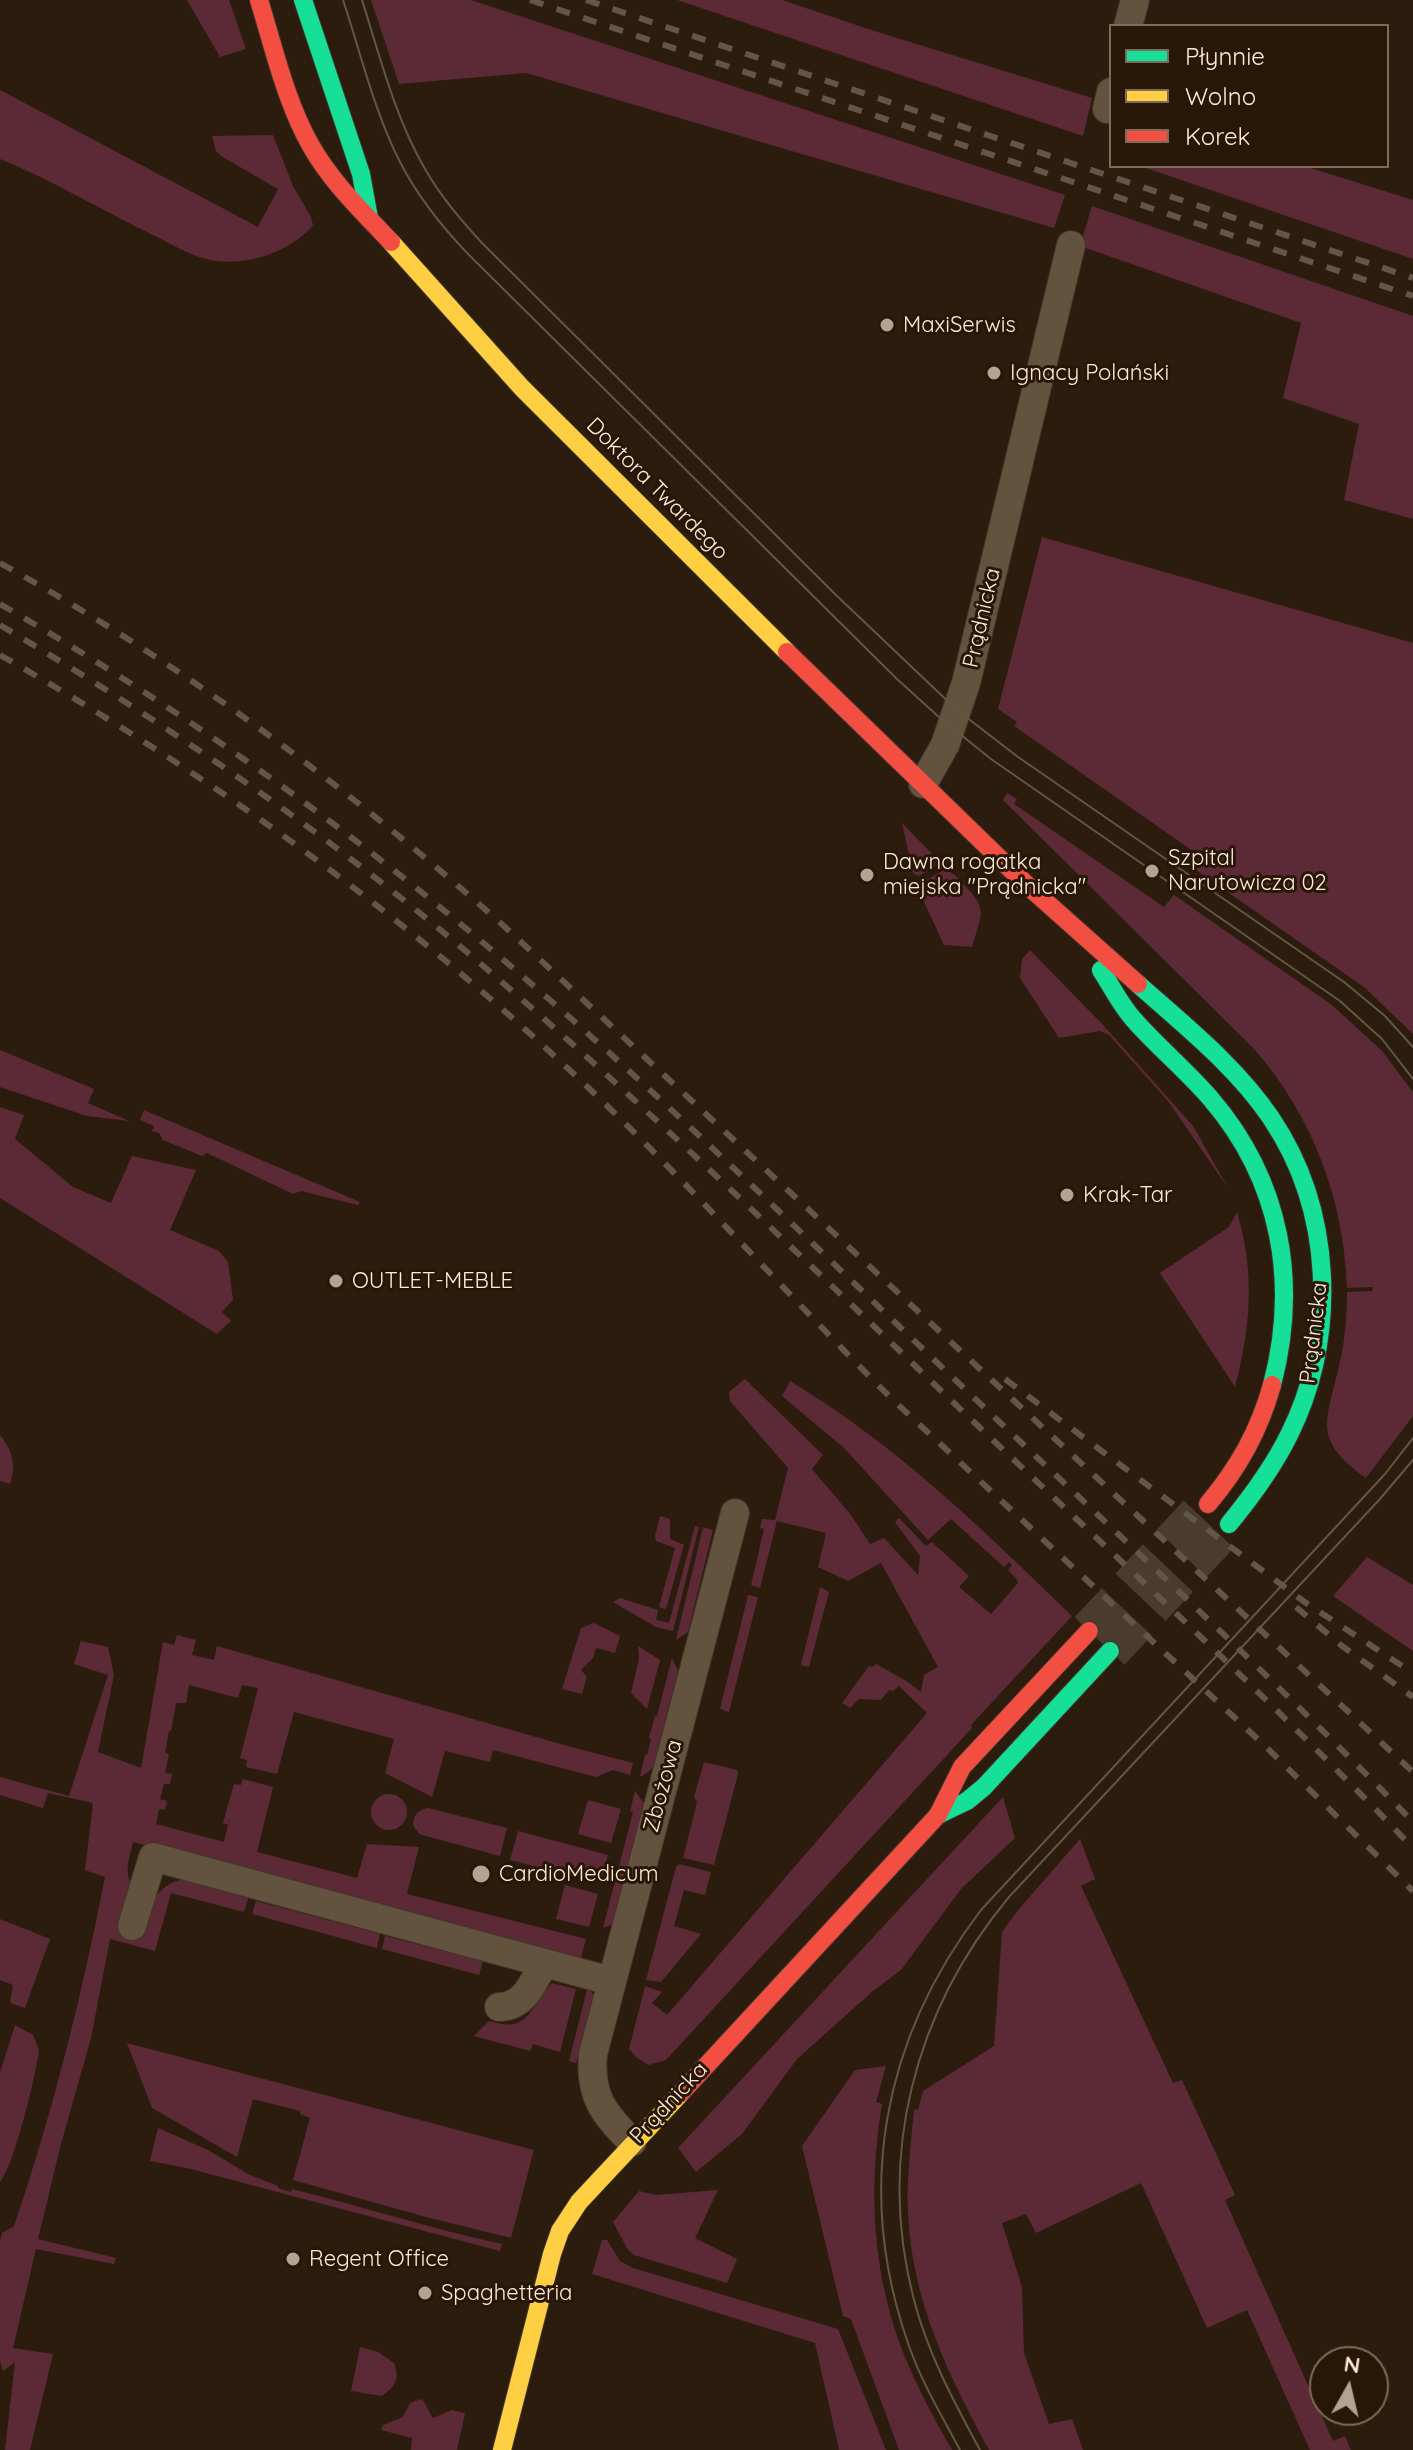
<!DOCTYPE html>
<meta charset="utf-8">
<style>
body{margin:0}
#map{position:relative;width:1413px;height:2450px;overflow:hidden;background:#2b1c0d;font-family:Quicksand,sans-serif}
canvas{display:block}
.legend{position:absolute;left:1109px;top:24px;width:280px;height:144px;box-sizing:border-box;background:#281606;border:2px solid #7d6b5b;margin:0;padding:10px 14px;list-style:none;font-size:24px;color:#fdeada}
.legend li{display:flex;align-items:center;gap:16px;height:40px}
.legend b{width:40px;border:2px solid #7d6b5b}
.north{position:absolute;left:1309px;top:2346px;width:80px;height:80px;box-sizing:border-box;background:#281606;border:2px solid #7d6b5b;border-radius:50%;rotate:8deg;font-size:22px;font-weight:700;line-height:32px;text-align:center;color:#fdeada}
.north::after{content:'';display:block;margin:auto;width:28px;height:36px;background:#b4a292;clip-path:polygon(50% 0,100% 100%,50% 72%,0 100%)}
</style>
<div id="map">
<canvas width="1413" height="2450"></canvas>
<ul class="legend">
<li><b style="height:10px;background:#16e098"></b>Płynnie</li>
<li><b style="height:10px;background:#ffcf43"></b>Wolno</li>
<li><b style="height:10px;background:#f24e42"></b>Korek</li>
</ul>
<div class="north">N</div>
</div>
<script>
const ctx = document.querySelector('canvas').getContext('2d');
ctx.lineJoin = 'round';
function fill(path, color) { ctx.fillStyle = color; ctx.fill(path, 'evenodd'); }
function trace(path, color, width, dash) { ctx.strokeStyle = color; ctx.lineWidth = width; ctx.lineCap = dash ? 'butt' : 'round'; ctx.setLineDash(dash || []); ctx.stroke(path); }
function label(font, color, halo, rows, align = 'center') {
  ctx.font = font + ' Quicksand,sans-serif'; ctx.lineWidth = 6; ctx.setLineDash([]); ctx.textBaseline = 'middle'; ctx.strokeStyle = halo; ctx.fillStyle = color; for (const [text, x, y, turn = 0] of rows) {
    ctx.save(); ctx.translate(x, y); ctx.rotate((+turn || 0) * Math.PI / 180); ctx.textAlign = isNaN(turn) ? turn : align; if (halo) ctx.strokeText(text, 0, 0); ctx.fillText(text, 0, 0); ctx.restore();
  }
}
fill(new Path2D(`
 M 187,0 L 229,0 L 246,49 L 220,57 Z
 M 371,0 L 471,0 L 1065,195 L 1054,228 L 526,73 L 399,84 Z
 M 677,0 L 782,0 L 871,30 L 1092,98 L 1083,136 Z
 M 0,90 L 258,227 L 278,189 L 221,156 L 216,151 L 212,136 L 273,135 L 293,186 L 311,217 L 313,225 C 289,254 241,268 206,259 C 188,254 171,244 155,236 C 103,211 54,181 0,159 Z
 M 1140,166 L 1304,166 L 1413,200 L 1413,259 Z
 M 1092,206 L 1413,316 L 1413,519 L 1344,500 L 1359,424 L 1283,398 L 1301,323 L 1080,246 Z
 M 1042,537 L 1413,643 L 1413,1034 L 1364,987 L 1193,868 L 1200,856 L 1014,726 L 1017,722 L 998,709 Z
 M 1007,793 L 1017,799 L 1014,804 L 1164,907 L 1174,895 L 1332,1005 L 1382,1051 L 1413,1092 L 1413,1416 L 1366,1478 C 1312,1439 1326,1423 1339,1366 C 1345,1342 1347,1317 1347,1292 L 1372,1291 L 1373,1287 L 1347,1288 C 1344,1200 1313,1117 1255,1050 L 1003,800 Z
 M 902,823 L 937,859 L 937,865 L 919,876 L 913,873 Z
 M 944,870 C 954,872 958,878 964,885 C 989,910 981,915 972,947 L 944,945 L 919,891 L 923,882 Z
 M 1030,950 L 1104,1026 L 1193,1126 L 1228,1188 L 1168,1101 L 1109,1035 L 1100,1031 L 1059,1038 L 1020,978 L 1022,959 Z
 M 0,1050 L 94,1089 L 88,1103 L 129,1121 L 87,1116 L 0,1087 Z
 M 0,1107 L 24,1115 L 15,1139 L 73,1187 L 111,1203 L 132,1156 L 196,1170 L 170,1230 L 219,1251 L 228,1262 L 233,1300 L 222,1312 L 231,1321 L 217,1334 L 0,1198 Z
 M 144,1110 L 360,1202 L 358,1205 L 301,1191 L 293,1194 L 207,1153 L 202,1156 L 163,1140 L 159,1133 L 152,1131 L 154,1126 L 140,1120 Z
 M 1237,1212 C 1255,1274 1251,1325 1235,1387 L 1160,1273 L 1229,1227 Z
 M 745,1379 L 823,1455 L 812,1469 L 851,1515 L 870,1544 L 884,1538 L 918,1575 L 920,1556 L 895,1522 L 899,1518 L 926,1546 L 932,1542 L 969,1576 L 959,1587 L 991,1614 L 1018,1583 L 1016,1578 L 1008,1570 L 1012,1565 L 1009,1562 L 1004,1567 L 951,1519 L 928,1540 L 844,1448 L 782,1396 L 790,1381 C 898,1446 982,1529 1072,1616 L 971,1725 L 972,1728 L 666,2060 L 648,2065 L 636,2057 L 629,2049 L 645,1986 L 662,1992 L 652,2003 L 667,2015 L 927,1713 L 899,1686 L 893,1691 L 889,1690 L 881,1700 L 859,1699 L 850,1708 L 842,1703 L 869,1666 L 872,1667 L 876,1664 L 908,1682 L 921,1692 L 924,1675 L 938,1667 L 881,1563 L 848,1581 L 818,1567 L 826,1533 L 777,1521 L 760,1588 L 751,1585 L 764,1529 L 760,1528 L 762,1519 L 775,1520 L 788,1468 L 730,1401 L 729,1392 Z
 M 0,1435 C 12,1450 17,1465 10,1484 L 0,1481 Z
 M 660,1516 L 670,1519 L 670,1539 L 684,1545 L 666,1609 L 659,1607 L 675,1548 L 656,1541 L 655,1536 Z
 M 695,1526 L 699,1527 L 673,1631 L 656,1627 L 613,1602 L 620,1598 L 658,1610 L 656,1620 L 669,1623 Z
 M 703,1527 L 713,1530 L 688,1632 L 676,1640 Z
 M 1367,1557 L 1413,1585 L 1413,1651 L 1333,1596 Z
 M 820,1587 L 829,1592 L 809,1667 L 801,1665 Z
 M 748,1595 L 758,1597 L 729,1712 L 720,1709 Z
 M 594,1623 L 620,1636 L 615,1653 L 596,1648 L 593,1658 L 581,1670 L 587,1677 L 582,1694 L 562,1689 L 581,1628 Z
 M 177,1635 L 196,1640 L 192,1655 L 214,1660 L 217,1646 L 571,1747 L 633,1763 L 630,1775 L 613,1770 L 596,1777 L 493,1750 L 490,1762 L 445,1751 L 432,1797 L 385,1773 L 394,1739 L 294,1712 L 277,1774 L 246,1767 L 247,1760 L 240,1758 L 258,1688 L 242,1685 L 238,1698 L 189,1685 L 186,1703 L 176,1703 L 171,1731 L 169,1731 L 165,1752 L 169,1754 L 165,1773 L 172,1774 L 170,1784 L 164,1784 L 160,1799 L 167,1801 L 165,1810 L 159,1809 L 156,1824 L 224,1842 L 228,1825 L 223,1823 L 234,1784 L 241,1785 L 243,1779 L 273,1787 L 257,1852 L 357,1878 L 367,1844 L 419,1847 L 407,1894 L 586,1939 L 580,1962 L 133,1842 C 124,1877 124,1878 149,1905 C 177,1862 208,1882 250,1893 L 244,1912 L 171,1893 L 155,1951 L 110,1939 L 91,2038 L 61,2144 L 38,2239 L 116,2258 L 114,2264 L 36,2249 L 13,2348 L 53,2354 L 30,2450 L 5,2450 L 15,2362 L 3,2371 L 0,2361 L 0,2241 L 2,2233 L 14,2226 C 53,2112 82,1995 105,1877 L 85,1870 L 93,1803 L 48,1793 L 43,1808 L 0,1795 L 0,1777 L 69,1796 L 108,1675 L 74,1664 L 81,1641 L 108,1647 L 114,1675 L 98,1752 L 141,1768 L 163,1642 L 174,1645 Z
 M 638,1646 L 660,1660 L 647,1709 L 631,1693 L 639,1658 Z
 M 672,1658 L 678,1671 L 653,1768 L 642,1776 L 640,1776 L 645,1755 L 647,1755 L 651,1739 L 649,1737 L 655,1716 L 657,1716 Z
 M 704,1762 L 737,1770 L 738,1774 L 714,1865 L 683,1858 L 697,1802 L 694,1797 Z
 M 635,1791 L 644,1803 L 613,1924 L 603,1928 L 633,1812 L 630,1811 Z
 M371 1812a18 18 0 1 1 36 0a18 18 0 1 1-36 0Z
 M 1003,1797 L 1015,1838 L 961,1889 L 901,1970 L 873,1991 L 797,2059 L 742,2134 L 696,2172 L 678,2148 Z
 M 588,1800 L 621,1809 L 611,1843 L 578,1834 Z
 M 428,1808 L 507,1828 L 500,1856 L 419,1834 L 413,1825 C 413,1816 418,1809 428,1808 Z
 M 518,1831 L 608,1855 L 601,1883 L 510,1860 Z
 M 1080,1839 L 1095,1879 L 1081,1886 L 1173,2083 L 1182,2080 L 1235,2195 L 1225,2200 L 1333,2441 L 1345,2436 L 1351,2450 L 1310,2450 L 1247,2310 L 1207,2328 L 1141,2183 L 1036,2233 L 1026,2214 L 1002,2223 L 1022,2287 L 1024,2353 L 1049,2424 L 1072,2419 L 1083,2450 L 989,2450 C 948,2375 912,2300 908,2214 C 906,2179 911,2144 914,2109 L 918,2110 L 923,2091 L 994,2046 L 1002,1932 L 1019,1909 Z
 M 679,1864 L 711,1872 L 705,1895 L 684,1890 L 674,1926 L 701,1934 L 661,1982 L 646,1980 L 676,1867 Z
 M 565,1885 L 598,1894 L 589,1927 L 556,1919 Z
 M 256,1901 L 380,1934 L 377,1948 L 252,1914 Z
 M 0,1919 L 50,1939 L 25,2008 L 10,2003 L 13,1985 L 0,1980 Z
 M 385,1936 L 483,1961 L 479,1975 L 382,1949 Z
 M 552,1983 L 576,1989 L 560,2052 L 533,2044 L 530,2051 L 474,2036 L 489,2021 C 531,2034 528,2007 552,1983 Z
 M 588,1986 L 594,1996 L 576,2063 L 569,2061 Z
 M 15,2025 L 33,2035 L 39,2050 C 36,2074 14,2167 0,2182 L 0,2072 Z
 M 127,2043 L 534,2150 L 511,2238 L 426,2217 L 293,2180 L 310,2118 L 300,2114 L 300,2111 L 253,2099 L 237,2157 L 152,2108 Z
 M 886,2066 L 876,2102 L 882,2104 C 868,2189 872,2276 905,2357 C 918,2389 935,2420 952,2450 L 899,2450 L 851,2319 L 843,2316 L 802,2146 L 855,2070 Z
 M 158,2128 L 208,2150 L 248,2174 L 278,2186 L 278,2188 L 291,2192 L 292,2189 C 362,2206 431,2229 502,2244 L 500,2251 L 187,2168 L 150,2161 Z
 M 718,2190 L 695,2238 L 737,2259 L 727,2283 L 634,2255 L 628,2250 L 613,2222 L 639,2191 L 656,2195 Z
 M 602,2240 L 607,2240 L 620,2261 L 633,2268 L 838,2329 L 886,2450 L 839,2450 L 815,2343 L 592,2274 Z
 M 360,2347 L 378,2352 L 394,2363 C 400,2379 395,2388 381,2396 L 351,2391 Z
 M 422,2399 L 433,2418 L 452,2410 L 465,2413 L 457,2450 L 411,2450 L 412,2438 L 381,2430 L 383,2425 L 403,2417 L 410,2403 Z`), '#5c2a37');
trace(new Path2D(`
 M 1089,1631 L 1208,1504
 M 1110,1651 L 1229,1524`), '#4a3b2c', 40, [40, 20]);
const street = new Path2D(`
 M 1128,26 L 1135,0
 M 1107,109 L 1111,92
 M 923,784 L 945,745 L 966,683 L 1071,245
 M 132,1926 L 153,1857 L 611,1981
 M 499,2007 C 524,2007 533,1983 544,1963
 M 632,2142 C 604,2114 589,2096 593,2054 L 735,1513`);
const fast = new Path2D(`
 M 303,0 L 361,174 L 369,218
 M 1101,970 C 1112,987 1121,1006 1135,1021 C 1159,1048 1187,1071 1211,1099 C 1281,1181 1299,1282 1272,1385
 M 1138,984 C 1185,1026 1236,1066 1271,1118 C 1333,1210 1338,1335 1290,1433 C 1274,1466 1252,1496 1229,1524
 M 938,1815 L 967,1801 L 984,1787 L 1110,1651`);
const slow = new Path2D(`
 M 391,242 L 522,388 L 787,652
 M 502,2450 L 552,2254 L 560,2231 L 579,2202 L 680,2094`);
const jam = new Path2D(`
 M 259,0 C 274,49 286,102 311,146 C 332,183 363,212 391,242
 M 787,652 L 1028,886 L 1138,984
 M 1208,1504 C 1239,1467 1259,1431 1272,1385
 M 680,2094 L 938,1815 L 962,1767 L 1089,1631`);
trace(street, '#41352b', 30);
trace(fast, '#41352b', 20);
trace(slow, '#41352b', 20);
trace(jam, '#41352b', 20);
trace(street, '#63523d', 28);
trace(fast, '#16e098', 18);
trace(slow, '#ffcf43', 18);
trace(jam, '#f24e42', 18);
trace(new Path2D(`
 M 343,0 C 361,54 374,111 400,162 C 418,197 442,227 469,255 L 897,679 L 940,718 L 991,759 L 1340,1001 L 1382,1039 L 1413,1079
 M 362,0 C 380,57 395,117 425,169 C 441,197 461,220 482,243 L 836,595 L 957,710 L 1018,757 L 1344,982 L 1385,1016 L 1413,1047
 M 960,2450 C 942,2416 922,2383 909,2346 C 854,2191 882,2040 981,1910 L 1385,1474 L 1413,1438
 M 980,2450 C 954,2402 928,2354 914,2300 C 876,2156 915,2010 1009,1897 L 1379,1500 L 1413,1460`), '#645646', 2);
trace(new Path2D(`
 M 530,0 L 1413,296
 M 586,0 L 1413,278
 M 0,563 C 184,665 348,787 505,927 L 1413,1772
 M 0,604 C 163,698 318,806 463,926 C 624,1059 774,1207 926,1352 C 1089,1508 1256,1660 1413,1822
 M 0,625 C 160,720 313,823 455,942 C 621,1082 777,1233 933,1383 C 1094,1537 1259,1687 1413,1848
 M 0,655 C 202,770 391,904 562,1063 C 678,1170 781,1289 893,1400 L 1263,1744 L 1413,1891
 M 1005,1379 L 1306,1603 L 1413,1673
 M 1296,1607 L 1342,1646 L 1413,1697`), '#645646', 6, [14, 14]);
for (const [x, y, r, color] of [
 [887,325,8,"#b4a292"],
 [994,373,8,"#b4a292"],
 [1152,871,8,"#b4a292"],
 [867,875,8,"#b4a292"],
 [1067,1195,8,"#b4a292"],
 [336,1281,8,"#b4a292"],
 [481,1874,10,"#b4a292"],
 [293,2259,8,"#b4a292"],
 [425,2293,8,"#b4a292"]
]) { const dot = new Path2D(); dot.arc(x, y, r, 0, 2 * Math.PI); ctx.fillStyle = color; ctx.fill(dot); trace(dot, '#281606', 3); }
label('22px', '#fdeada', '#281606', [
 ["MaxiSerwis",903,325],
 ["Ignacy Polański",1010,373],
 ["Szpital",1168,858],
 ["Narutowicza 02",1168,883],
 ["Dawna rogatka",883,862],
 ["miejska \"Prądnicka\"",883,887],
 ["Krak-Tar",1083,1195],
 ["OUTLET-MEBLE",352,1281],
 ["CardioMedicum",499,1874],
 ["Regent Office",309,2259],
 ["Spaghetteria",441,2293]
], 'left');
label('22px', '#fdeada', '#281606', [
 ["Doktora Twardego",657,489,45],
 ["Prądnicka",982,618,-77],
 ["Prądnicka",1314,1333,-83],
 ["Zbożowa",663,1786,-75],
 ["Prądnicka",669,2103,-47]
]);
</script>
